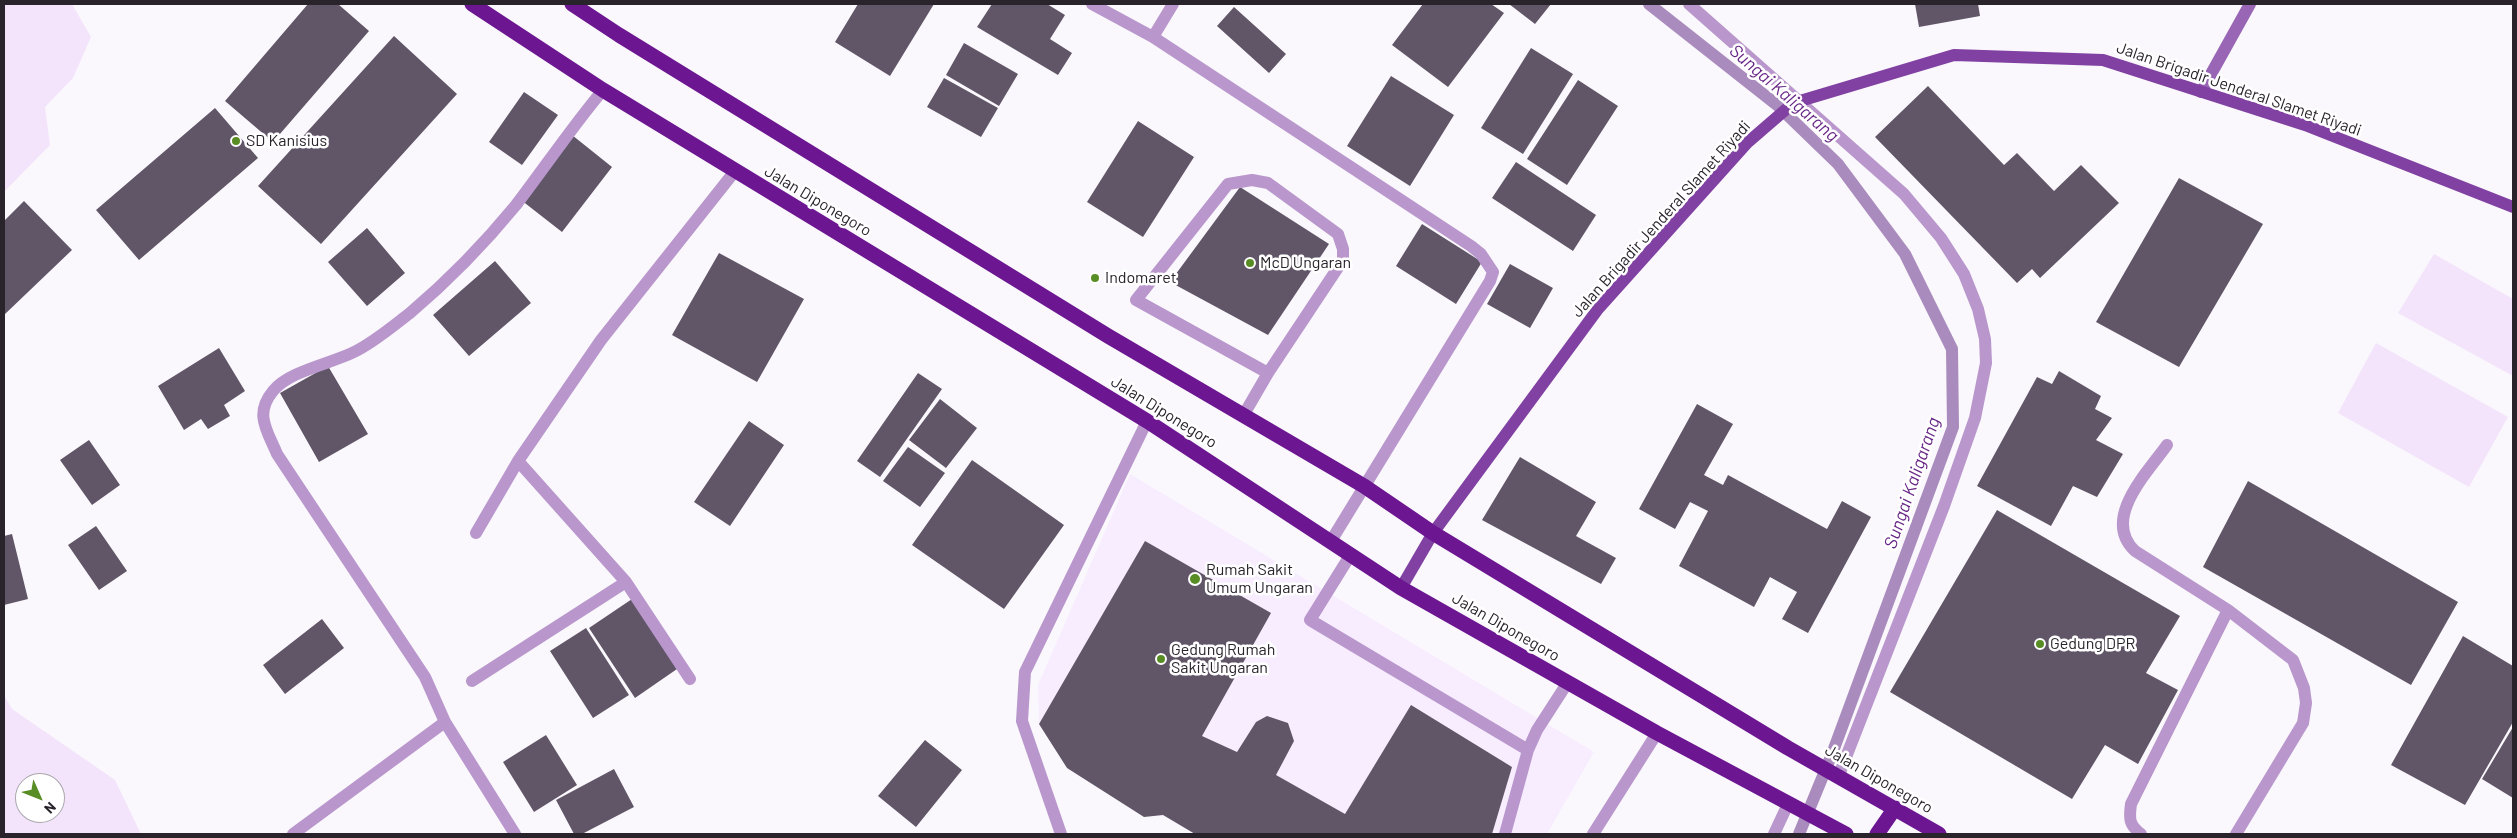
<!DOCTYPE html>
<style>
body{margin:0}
#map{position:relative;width:2517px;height:838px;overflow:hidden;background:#faf8fc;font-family:Barlow,sans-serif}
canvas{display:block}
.frame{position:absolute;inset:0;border:5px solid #29242c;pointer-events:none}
.north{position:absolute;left:15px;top:773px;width:50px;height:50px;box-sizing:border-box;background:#fff;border:1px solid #a9a7ab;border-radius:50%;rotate:134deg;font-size:14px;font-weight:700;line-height:20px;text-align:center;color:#29242c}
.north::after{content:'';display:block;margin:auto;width:18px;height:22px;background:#588c24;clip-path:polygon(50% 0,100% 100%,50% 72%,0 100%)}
</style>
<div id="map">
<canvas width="2517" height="838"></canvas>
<div class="frame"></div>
<div class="north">N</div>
</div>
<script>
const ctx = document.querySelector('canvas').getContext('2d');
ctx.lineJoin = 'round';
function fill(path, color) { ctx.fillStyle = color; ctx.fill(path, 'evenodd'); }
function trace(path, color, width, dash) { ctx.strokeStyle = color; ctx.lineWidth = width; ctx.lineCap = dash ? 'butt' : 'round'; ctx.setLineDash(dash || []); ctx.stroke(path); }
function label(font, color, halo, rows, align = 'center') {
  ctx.font = font + ' Barlow,sans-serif'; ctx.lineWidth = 5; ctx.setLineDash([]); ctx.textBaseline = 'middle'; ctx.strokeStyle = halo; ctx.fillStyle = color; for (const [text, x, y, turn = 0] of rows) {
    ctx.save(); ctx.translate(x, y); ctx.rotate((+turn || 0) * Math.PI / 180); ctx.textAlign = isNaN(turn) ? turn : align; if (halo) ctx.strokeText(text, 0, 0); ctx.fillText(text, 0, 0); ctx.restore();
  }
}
fill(new Path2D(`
 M 1130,474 L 1594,752 L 1547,834 L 1212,834 L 1067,768 L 1039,724 L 1038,685 Z`), '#f7edfe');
fill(new Path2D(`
 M 4,4 L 72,4 L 91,37 L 73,78 L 45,107 L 50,145 L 4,192 Z
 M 2434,254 L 2513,299 L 2513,376 L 2398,313 Z
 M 2376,343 L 2508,417 L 2469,487 L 2338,413 Z
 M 4,695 L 12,709 L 115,780 L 141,834 L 4,834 ZM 25,783 L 55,783 L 55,813 L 25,813 Z`), '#f3e4fc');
trace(new Path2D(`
 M 1649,4 L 1777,105 L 1838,164 L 1905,254 L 1952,349 L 1953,427 L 1832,754 L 1799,834`), '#aa8bbd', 12);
fill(new Path2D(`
 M 308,4 L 338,4 L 369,31 L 273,142 L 225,101 Z
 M 858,4 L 934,4 L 890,76 L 835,42 Z
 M 992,4 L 1047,4 L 1065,15 L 1050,39 L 1072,53 L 1058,75 L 977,27 Z
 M 1423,4 L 1491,4 L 1504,13 L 1448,87 L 1392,45 Z
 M 1509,4 L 1551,4 L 1535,24 Z
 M 1915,4 L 1978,4 L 1980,16 L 1919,27 Z
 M 1234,7 L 1286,54 L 1269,73 L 1217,26 Z
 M 394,36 L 457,94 L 321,244 L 258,186 Z
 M 964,43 L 1018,74 L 999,106 L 946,75 Z
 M 1531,48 L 1573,74 L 1523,154 L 1481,128 Z
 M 1391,76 L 1454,115 L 1410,186 L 1347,146 Z
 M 944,78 L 998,108 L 981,137 L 927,107 Z
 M 1578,80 L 1618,106 L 1567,185 L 1527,159 Z
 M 1928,86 L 2004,165 L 2017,153 L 2054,191 L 2081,165 L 2119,203 L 2040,278 L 2032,269 L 2017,283 L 1875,137 Z
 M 524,92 L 558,115 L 522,165 L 489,142 Z
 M 215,108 L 258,158 L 139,260 L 96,210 Z
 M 1138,121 L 1194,157 L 1143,237 L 1087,202 Z
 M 572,135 L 612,167 L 562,232 L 521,200 Z
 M 1516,162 L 1596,215 L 1573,251 L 1492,198 Z
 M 2179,178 L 2263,224 L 2179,367 L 2096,322 Z
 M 1240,187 L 1329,244 L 1268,335 L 1170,282 Z
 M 24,201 L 72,250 L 4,315 L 4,221 Z
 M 1422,224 L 1482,262 L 1456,304 L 1396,266 Z
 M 367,228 L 405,273 L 367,306 L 328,262 Z
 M 719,253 L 804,299 L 757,382 L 672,335 Z
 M 495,261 L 531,303 L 469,356 L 433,315 Z
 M 1510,264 L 1553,288 L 1530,328 L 1487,304 Z
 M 219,348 L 245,391 L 224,405 L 230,416 L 208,429 L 201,419 L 184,430 L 158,386 Z
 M 328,366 L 368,434 L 319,462 L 280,393 Z
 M 2059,371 L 2101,396 L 2095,409 L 2112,418 L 2096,440 L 2123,454 L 2097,497 L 2073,486 L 2051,526 L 1977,486 L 2037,377 L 2052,384 Z
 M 918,373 L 942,389 L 880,477 L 857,461 Z
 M 940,399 L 977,428 L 946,468 L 909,440 Z
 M 1697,404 L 1733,424 L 1704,475 L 1723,485 L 1728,475 L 1827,529 L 1842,501 L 1871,517 L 1808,633 L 1782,619 L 1797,592 L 1770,577 L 1754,607 L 1679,566 L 1708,511 L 1690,502 L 1675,529 L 1639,509 Z
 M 749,421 L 784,445 L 730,526 L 694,502 Z
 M 89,440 L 120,485 L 92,505 L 60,460 Z
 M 908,447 L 945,473 L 920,507 L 883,481 Z
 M 1520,457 L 1596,502 L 1576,536 L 1616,558 L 1601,584 L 1482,520 Z
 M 972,460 L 1064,525 L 1004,609 L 912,545 Z
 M 2248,481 L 2458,602 L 2411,685 L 2203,567 Z
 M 1997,510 L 2180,616 L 2146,673 L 2178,690 L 2138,764 L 2105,745 L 2072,799 L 1890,692 Z
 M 96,526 L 127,571 L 99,590 L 68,545 Z
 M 12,534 L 28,599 L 4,605 L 4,536 Z
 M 1145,541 L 1271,613 L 1202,736 L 1237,752 L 1256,722 L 1267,716 L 1288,723 L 1294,741 L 1276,775 L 1345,814 L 1411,705 L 1512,767 L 1492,834 L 1195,834 L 1163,815 L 1144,817 L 1067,768 L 1039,724 Z
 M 632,599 L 677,669 L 635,698 L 589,628 Z
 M 322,619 L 344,648 L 285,694 L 263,665 Z
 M 586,628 L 629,695 L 593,718 L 550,651 Z
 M 2463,636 L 2513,666 L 2513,722 L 2465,805 L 2391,765 Z
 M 2513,727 L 2513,798 L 2482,779 Z
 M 546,735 L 577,785 L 534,812 L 503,762 Z
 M 925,740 L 962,770 L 916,827 L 878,796 Z
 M 614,769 L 634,807 L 582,834 L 574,834 L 556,800 Z`), '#615668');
trace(new Path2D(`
 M 1243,416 L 1268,373 L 1343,260 L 1343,249 L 1338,234 L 1268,183 L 1252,180 L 1228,184 L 1136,300 L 1268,373
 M 2167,445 C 2147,473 2101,519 2135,551 L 2228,610
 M 1351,554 L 1310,620 L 1528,750 L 1537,730 L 1568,682
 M 1505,834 L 1528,750
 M 2141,834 C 2129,825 2129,819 2131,804 L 2228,610 L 2293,660 L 2304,688 L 2306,703 L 2303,723 L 2236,834`), '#b997cd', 12);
trace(new Path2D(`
 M 1092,4 L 1153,37 L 1471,246 L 1481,254 L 1493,272 L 1490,281 L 1331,541
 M 1689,4 L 1904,194 L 1941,238 L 1964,274 L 1978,309 L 1985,339 L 1986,363 L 1975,418 L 1944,506 L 1839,775
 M 1153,37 L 1173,4
 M 518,461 L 626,582
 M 476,533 L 518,461 L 601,340 L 735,171
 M 472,681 L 626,582 L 690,679
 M 293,834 L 445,722
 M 515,834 L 445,722 L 425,677 L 277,454 C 267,430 254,414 273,391 C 289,371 330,364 354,352 C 373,343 393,326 410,313 C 449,280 484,244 516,205 C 545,167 572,127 603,90
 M 1061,834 L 1022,721 L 1025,672 L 1147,421
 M 1593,834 L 1657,733
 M 1774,834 L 1788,804`), '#b997cd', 12);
trace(new Path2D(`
 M 2201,92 L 2250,4`), '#9866b5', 12);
trace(new Path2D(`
 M 1401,588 L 1433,533 L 1598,309 L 1747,143 L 1791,105 L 1800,101 L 1954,55 L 2103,60 L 2305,125 L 2513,207`), '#8141a2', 12);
trace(new Path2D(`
 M 472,4 L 603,90 L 1147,421 L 1401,588 L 1657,733 L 1846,834
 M 572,4 L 619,35 L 1108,336 L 1364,486 L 1433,533 L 1788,748 L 1939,834
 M 1877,834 L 1895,808`), '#6c1691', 15);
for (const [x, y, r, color] of [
 [236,141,5,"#588c24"],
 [1250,263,5,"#588c24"],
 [1095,278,5,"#588c24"],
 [1195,579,6,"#588c24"],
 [2040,644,5,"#588c24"],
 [1161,659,5,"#588c24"]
]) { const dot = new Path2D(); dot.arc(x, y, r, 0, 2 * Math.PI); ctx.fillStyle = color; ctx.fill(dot); trace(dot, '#fff', 2); }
label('16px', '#29242c', '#fff', [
 ["Jalan Brigadir Jenderal Slamet Riyadi",2239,89,19],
 ["Jalan Diponegoro",818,201,31],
 ["Jalan Brigadir Jenderal Slamet Riyadi",1661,219,-48],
 ["Jalan Diponegoro",1164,412,32],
 ["Jalan Diponegoro",1506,627,30],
 ["Jalan Diponegoro",1879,779,30]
]);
label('16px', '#29242c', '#fff', [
 ["SD Kanisius",246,141],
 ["McD Ungaran",1260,263],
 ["Indomaret",1105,278],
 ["Rumah Sakit",1206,570],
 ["Umum Ungaran",1206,588],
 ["Gedung DPR",2050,644],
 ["Gedung Rumah",1171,650],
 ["Sakit Ungaran",1171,668]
], 'left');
label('italic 18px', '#682787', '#fff', [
 ["Sungai Kaligarang",1784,93,41],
 ["Sungai Kaligarang",1912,483,-71]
]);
</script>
